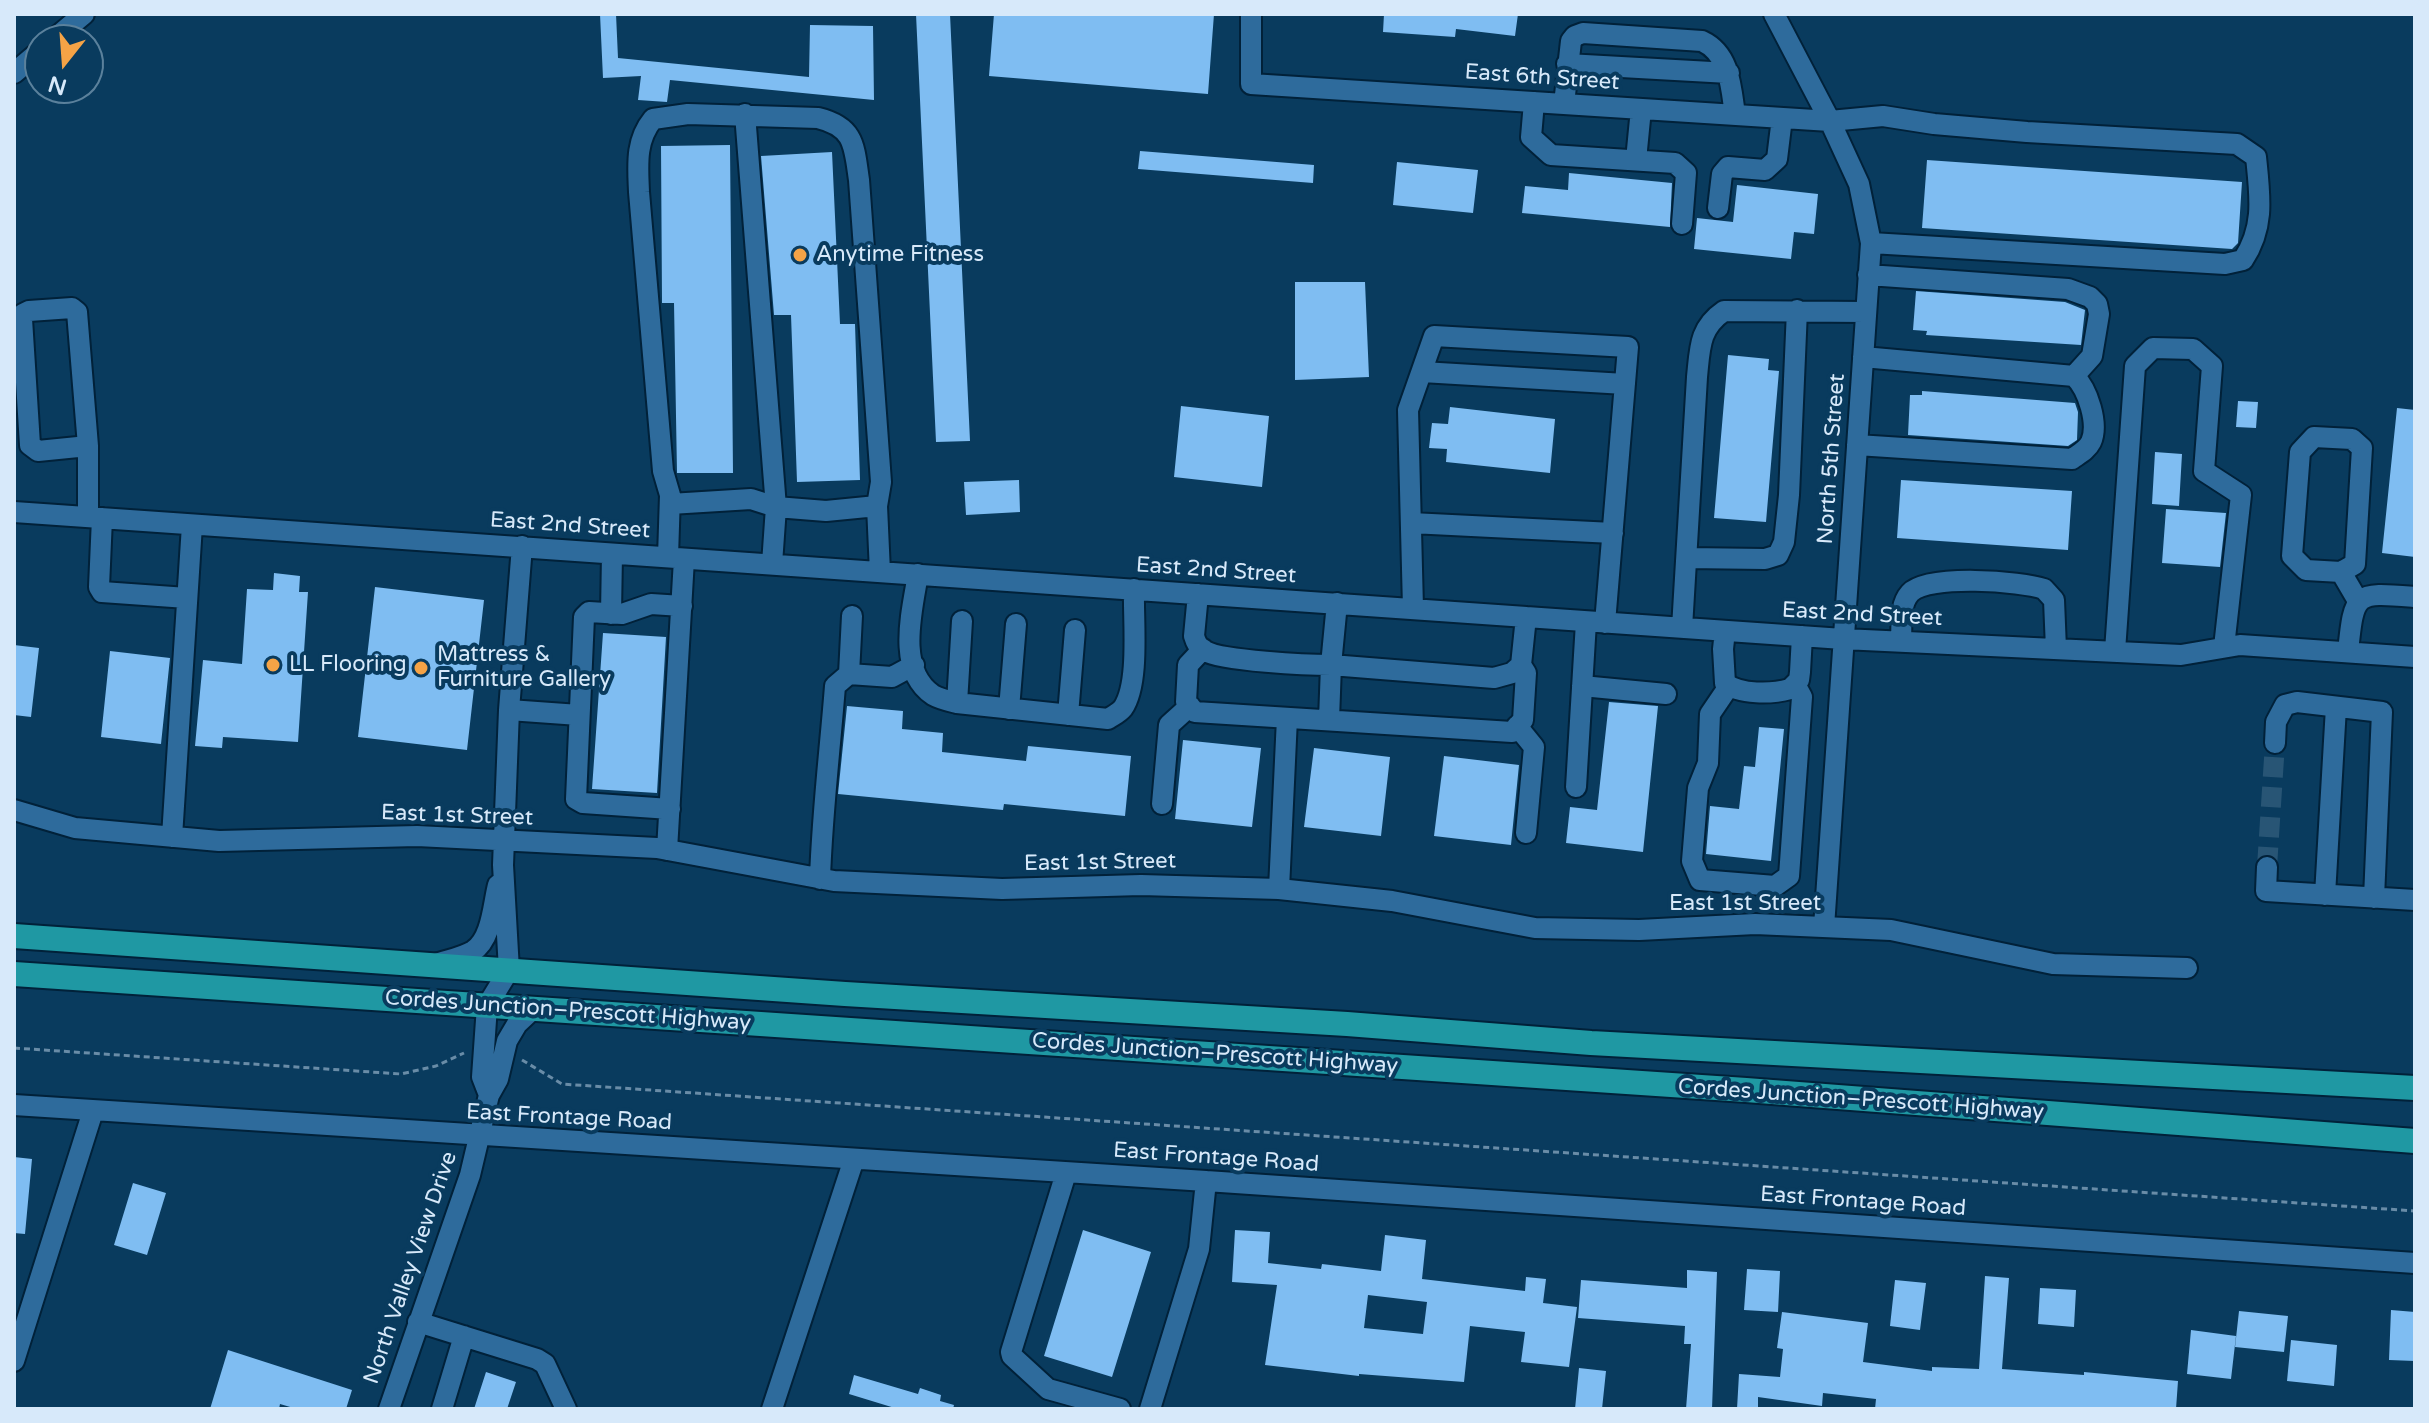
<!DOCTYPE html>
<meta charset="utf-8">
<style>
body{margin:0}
#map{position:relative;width:2429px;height:1423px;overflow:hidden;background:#093b5e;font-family:"Varela Round",sans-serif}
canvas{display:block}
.frame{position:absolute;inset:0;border:16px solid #d7e9fa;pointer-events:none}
.north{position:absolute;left:24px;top:24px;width:80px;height:80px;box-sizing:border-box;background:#093b5e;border:2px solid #5b819c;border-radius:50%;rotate:197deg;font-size:22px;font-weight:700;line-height:32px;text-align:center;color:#d7e9fa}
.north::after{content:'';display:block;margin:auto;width:28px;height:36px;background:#f5a346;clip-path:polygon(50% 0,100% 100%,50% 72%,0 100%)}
</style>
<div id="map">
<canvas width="2429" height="1423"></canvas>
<div class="frame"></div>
<div class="north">N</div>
</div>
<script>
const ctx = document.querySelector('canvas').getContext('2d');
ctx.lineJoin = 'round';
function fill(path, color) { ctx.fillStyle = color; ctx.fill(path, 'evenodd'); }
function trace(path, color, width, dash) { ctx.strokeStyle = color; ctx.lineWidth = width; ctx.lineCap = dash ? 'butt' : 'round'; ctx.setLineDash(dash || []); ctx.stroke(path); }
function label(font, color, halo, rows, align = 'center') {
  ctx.font = font + ' "Varela Round",sans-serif'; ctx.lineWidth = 8; ctx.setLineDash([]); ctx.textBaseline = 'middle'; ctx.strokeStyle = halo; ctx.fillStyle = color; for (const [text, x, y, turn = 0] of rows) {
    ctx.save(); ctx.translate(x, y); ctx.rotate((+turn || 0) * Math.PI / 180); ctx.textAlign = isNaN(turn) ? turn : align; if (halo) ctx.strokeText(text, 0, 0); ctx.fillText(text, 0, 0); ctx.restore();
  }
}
fill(new Path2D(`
 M 600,14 L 616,14 L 618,58 L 809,77 L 810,25 L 873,26 L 874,100 L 670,80 L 667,102 L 638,100 L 641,76 L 603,78 Z
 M 916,14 L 950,14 L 970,441 L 936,442 Z
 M 994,14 L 1214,14 L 1208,94 L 989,76 Z
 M 1384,14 L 1518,14 L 1515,36 L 1456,29 L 1455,37 L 1383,32 Z
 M 730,145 L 733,473 L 677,473 L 674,303 L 662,303 L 661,146 Z
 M 1140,151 L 1314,165 L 1313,183 L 1138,169 Z
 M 832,152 L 840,324 L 855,324 L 860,480 L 797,482 L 791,315 L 774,315 L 761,156 Z
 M 1927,160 L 2242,182 L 2238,243 L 2232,249 L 1922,228 Z
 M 1397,162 L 1478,170 L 1473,213 L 1393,205 Z
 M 1569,173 L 1672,183 L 1670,227 L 1522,213 L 1525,186 L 1568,190 Z
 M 1737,185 L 1818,194 L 1814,234 L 1794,232 L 1791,259 L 1694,249 L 1697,218 L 1733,222 Z
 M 1295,282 L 1365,282 L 1369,377 L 1295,380 Z
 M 1916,291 L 2065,302 L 2085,310 L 2081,345 L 1926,335 L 1927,331 L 1913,330 Z
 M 1728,355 L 1769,359 L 1768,370 L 1779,371 L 1766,522 L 1714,518 Z
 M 1922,391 L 2075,403 L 2078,412 L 2077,440 L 2068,446 L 1908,435 L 1910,395 L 1922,395 Z
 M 2238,401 L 2258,402 L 2256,428 L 2236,427 Z
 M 1181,406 L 1269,416 L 1262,487 L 1174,477 Z
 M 1450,407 L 1555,419 L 1550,473 L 1446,462 L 1447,449 L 1429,448 L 1432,423 L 1448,424 Z
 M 2397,408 L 2415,410 L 2415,557 L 2382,553 Z
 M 2155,452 L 2182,454 L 2179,506 L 2152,504 Z
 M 1019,480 L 1020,512 L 966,515 L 964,482 Z
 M 1901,480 L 2072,491 L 2068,550 L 1897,538 Z
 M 2166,509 L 2226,513 L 2220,567 L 2162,563 Z
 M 274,573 L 300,576 L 299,592 L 308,592 L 298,742 L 223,737 L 222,748 L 195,746 L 203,660 L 242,664 L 247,589 L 273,590 Z
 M 375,587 L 484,600 L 467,750 L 358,737 Z
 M 603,633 L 666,637 L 657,793 L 592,789 Z
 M 14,645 L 39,648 L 31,717 L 14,715 Z
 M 110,651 L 170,658 L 161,744 L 101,737 Z
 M 1609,702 L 1658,706 L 1643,852 L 1566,843 L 1570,807 L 1597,810 Z
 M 847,706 L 903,711 L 902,729 L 943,733 L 942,752 L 1026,761 L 1028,746 L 1131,756 L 1125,816 L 1004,804 L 1003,810 L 838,794 Z
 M 1759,727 L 1784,729 L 1771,861 L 1706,854 L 1710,806 L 1739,809 L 1744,766 L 1755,767 Z
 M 1183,740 L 1261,748 L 1252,827 L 1175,819 Z
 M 1314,748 L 1390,757 L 1381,836 L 1304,827 Z
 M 1444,756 L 1519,765 L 1511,845 L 1434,836 Z
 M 14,1157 L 32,1159 L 25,1234 L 14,1233 Z
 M 133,1183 L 166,1193 L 147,1255 L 114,1245 Z
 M 1083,1230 L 1151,1252 L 1112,1377 L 1044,1356 Z
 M 1235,1230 L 1270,1232 L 1268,1263 L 1321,1269 L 1322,1264 L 1381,1271 L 1385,1235 L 1426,1240 L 1422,1279 L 1525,1291 L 1526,1277 L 1546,1279 L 1543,1303 L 1577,1307 L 1569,1367 L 1521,1362 L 1525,1332 L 1470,1326 L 1464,1382 L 1359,1374 L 1359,1376 L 1265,1365 L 1277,1285 L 1232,1282 ZM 1368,1295 L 1427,1302 L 1423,1334 L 1364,1328 Z
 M 1747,1269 L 1780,1271 L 1778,1312 L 1744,1310 Z
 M 1687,1270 L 1717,1272 L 1712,1409 L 1686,1409 L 1691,1344 L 1684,1344 L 1685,1326 L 1578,1318 L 1581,1280 L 1687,1288 Z
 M 1985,1276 L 2009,1278 L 2002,1369 L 2084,1375 L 2084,1372 L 2178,1381 L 2176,1409 L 1875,1409 L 1876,1399 L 1823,1393 L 1822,1406 L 1758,1397 L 1758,1409 L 1737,1409 L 1739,1374 L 1780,1377 L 1783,1349 L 1777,1348 L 1782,1312 L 1868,1323 L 1863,1362 L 1932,1371 L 1932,1367 L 1979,1369 Z
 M 1895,1280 L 1926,1283 L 1920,1330 L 1890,1326 Z
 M 2040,1288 L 2076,1290 L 2074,1327 L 2038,1324 Z
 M 2391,1310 L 2415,1312 L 2415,1361 L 2389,1360 Z
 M 2239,1311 L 2288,1316 L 2284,1352 L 2235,1347 Z
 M 2191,1330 L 2236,1336 L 2231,1379 L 2187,1374 Z
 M 2291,1340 L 2337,1345 L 2334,1386 L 2287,1381 Z
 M 228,1350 L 352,1390 L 346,1409 L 297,1409 L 280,1404 L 279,1409 L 210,1409 Z
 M 1579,1368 L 1606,1371 L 1602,1409 L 1575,1409 Z
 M 486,1372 L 516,1382 L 507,1409 L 474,1409 Z
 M 854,1375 L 918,1394 L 920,1388 L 941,1395 L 940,1401 L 954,1405 L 953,1409 L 898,1409 L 849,1394 Z`), '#7fbdf2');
trace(new Path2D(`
 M 2267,867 L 2275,743`), '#285575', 20, [20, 10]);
const minor = new Path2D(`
 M 1251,14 L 1251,84 L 1830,121 L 1883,116 L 1934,124 L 2027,132 L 2237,144 L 2256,157 C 2260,196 2265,227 2243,260 L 2225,264 L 1871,243
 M 1774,14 L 1830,121 L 1859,184 L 1871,243 L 1824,927
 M 53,40 L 84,14
 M 1567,64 L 1729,73
 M 14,73 L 40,51
 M 1534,102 L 1531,137 L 1551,155 L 1675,163 L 1686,173 L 1682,224
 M 1564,104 L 1571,41 L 1575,36 L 1583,33 L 1702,41 C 1730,54 1731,87 1735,115
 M 745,114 L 776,507 L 772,564
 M 1636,160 L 1641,109
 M 1718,208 L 1722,174 L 1728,167 L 1765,170 L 1777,159 L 1782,118
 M 1868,275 L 2068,289 L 2090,297 L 2097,304 L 2099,314 L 2092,356 L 2074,376
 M 1422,372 L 1625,384
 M 1857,445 L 2072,459 C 2079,454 2087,450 2091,442 C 2099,424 2088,389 2074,376 L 1863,357
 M 670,504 L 751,499 L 776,507 L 826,511 L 877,506
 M 14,512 L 1843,639 L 2181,655 L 2240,645 L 2415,657
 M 88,517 L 88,446 L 77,312 L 72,308 L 29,311 L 23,314 L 22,319 L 30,445 L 38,451 L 88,446
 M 102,518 L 99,587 L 102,592 L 187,598
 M 1411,523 L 1613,533
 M 668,557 L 670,495 L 663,471 L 639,192 C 638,166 635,141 653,119 L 688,114 L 818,118 C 855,127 854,146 859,180 L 881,482 L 877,506 L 880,572
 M 1687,558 L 1765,559 L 1778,555 L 1784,542 L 1789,495 L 1797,310
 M 2341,572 L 2355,564 L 2362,448 L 2352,439 L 2314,437 L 2300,452 L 2292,556 L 2306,570 L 2341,572 L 2358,601
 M 918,574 C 912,611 896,670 933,695 C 940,699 949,701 957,703 L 1108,719 C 1114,715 1119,713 1123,708 C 1140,683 1133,620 1134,589
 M 1198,594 L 1194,636 C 1196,643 1198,647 1205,651 C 1222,661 1309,665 1331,665 L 1329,720
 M 1337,603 L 1331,665 L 1494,678 L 1512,673 L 1521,665 L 1526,617
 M 1413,608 L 1408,410 L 1434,336 L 1628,347 L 1605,623
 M 611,614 L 612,554
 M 1682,628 L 1697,377 C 1700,348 1699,328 1724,311 L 1866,312
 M 1725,631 L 1723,649 L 1725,683 C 1740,695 1772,694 1790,689 L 1799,680 L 1800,672 L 1802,636
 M 1901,641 C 1902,626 1899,605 1910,593 C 1928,574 2021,581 2044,589 L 2054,600 L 2056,649
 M 1203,649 L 1188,665 L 1186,702 L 1195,712 L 1512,732 L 1523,720 L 1526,673 L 1521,665
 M 2115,651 L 2135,366 L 2153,348 L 2193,349 L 2212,366 L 2204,471 L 2241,495 L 2224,647
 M 2348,652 C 2354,591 2355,592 2415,597
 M 849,674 L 852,616
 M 1582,686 L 1666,694
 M 1729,686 L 1710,714 L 1708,763 L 1698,788 L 1692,861 L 1700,880 L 1775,886 L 1789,876 L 1802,697 L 1795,684
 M 957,703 L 962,621
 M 1009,709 L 1016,624
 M 509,710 L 579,715
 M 1068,715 L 1075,630
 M 1517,726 L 1534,747 L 1526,833
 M 2275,743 L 2276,722 L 2285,705 L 2297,702 L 2382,712 L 2374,898
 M 1576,787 L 1586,622
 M 1162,804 L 1169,725 L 1190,706
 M 670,809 L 583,803 L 576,799 L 584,617 L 589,612 L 622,614 L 651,604 L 682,606
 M 14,810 L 75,828 L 219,841 L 417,836 L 657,848 L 834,881 L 1002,889 L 1141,885 L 1279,889 L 1392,901 L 1535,928 L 1639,930 L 1755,924 L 1891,930 L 2053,964 L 2187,968
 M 172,837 L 192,525
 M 667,850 L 684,559
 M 2267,867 L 2266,891 L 2415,900
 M 820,879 C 822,814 830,750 835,686 L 849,674 L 892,677 L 914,665
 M 1279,889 L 1287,718
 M 2325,895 L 2336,707
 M 436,964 C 448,960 463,957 473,951 C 492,939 493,904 498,885
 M 489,1095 L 482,1077 L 487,1006 L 509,970 L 503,865 L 509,710 L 522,546
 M 14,1105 L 1206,1181 L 2415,1263
 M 1066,1173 L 1011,1352 L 1012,1356 L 1048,1389 L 1120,1409
 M 418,1322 L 537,1359 L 545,1364 L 566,1409
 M 14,1361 L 93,1111
 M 389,1409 L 470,1175 L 489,1095 L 498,1079 L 507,1041 L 517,1024 L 533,1009
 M 442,1409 L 464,1336
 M 772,1409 L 854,1159
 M 1150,1409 L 1199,1249 L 1206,1181`);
const major = new Path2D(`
 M 14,936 L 845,994 L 1347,1024 L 1591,1043 L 2415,1088
 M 14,974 L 1746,1090 L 2415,1141`);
trace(minor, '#012139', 24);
trace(major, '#012139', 28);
trace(new Path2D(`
 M 14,1048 L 401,1074 L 436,1066 L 464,1053
 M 522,1060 L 562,1084 L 2415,1211`), '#698ca7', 3, [6, 4]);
trace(minor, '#2e6b9c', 20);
trace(major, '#1f98a3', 24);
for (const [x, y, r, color] of [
 [800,255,8,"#f5a346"],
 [273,665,8,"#f5a346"],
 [421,668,8,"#f5a346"]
]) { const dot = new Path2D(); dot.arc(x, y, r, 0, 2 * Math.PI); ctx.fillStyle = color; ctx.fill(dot); trace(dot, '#093b5e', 3); }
label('22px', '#d7e9fa', '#093b5e', [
 ["East 6th Street",1542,78,4],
 ["North 5th Street",1832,459,-86],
 ["East 2nd Street",570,526,4],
 ["East 2nd Street",1216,571,4],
 ["East 2nd Street",1862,615,3],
 ["East 1st Street",457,816,2],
 ["East 1st Street",1100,863,-1],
 ["East 1st Street",1745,904],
 ["Cordes Junction–Prescott Highway",568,1011,4],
 ["Cordes Junction–Prescott Highway",1215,1054,4],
 ["Cordes Junction–Prescott Highway",1861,1100,4],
 ["East Frontage Road",569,1118,3],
 ["East Frontage Road",1216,1158,4],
 ["East Frontage Road",1863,1202,4],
 ["North Valley View Drive",411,1268,-71]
]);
label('22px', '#d7e9fa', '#093b5e', [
 ["Anytime Fitness",816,255],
 ["Mattress &",437,655],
 ["Furniture Gallery",437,680],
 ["LL Flooring",289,665]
], 'left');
</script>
